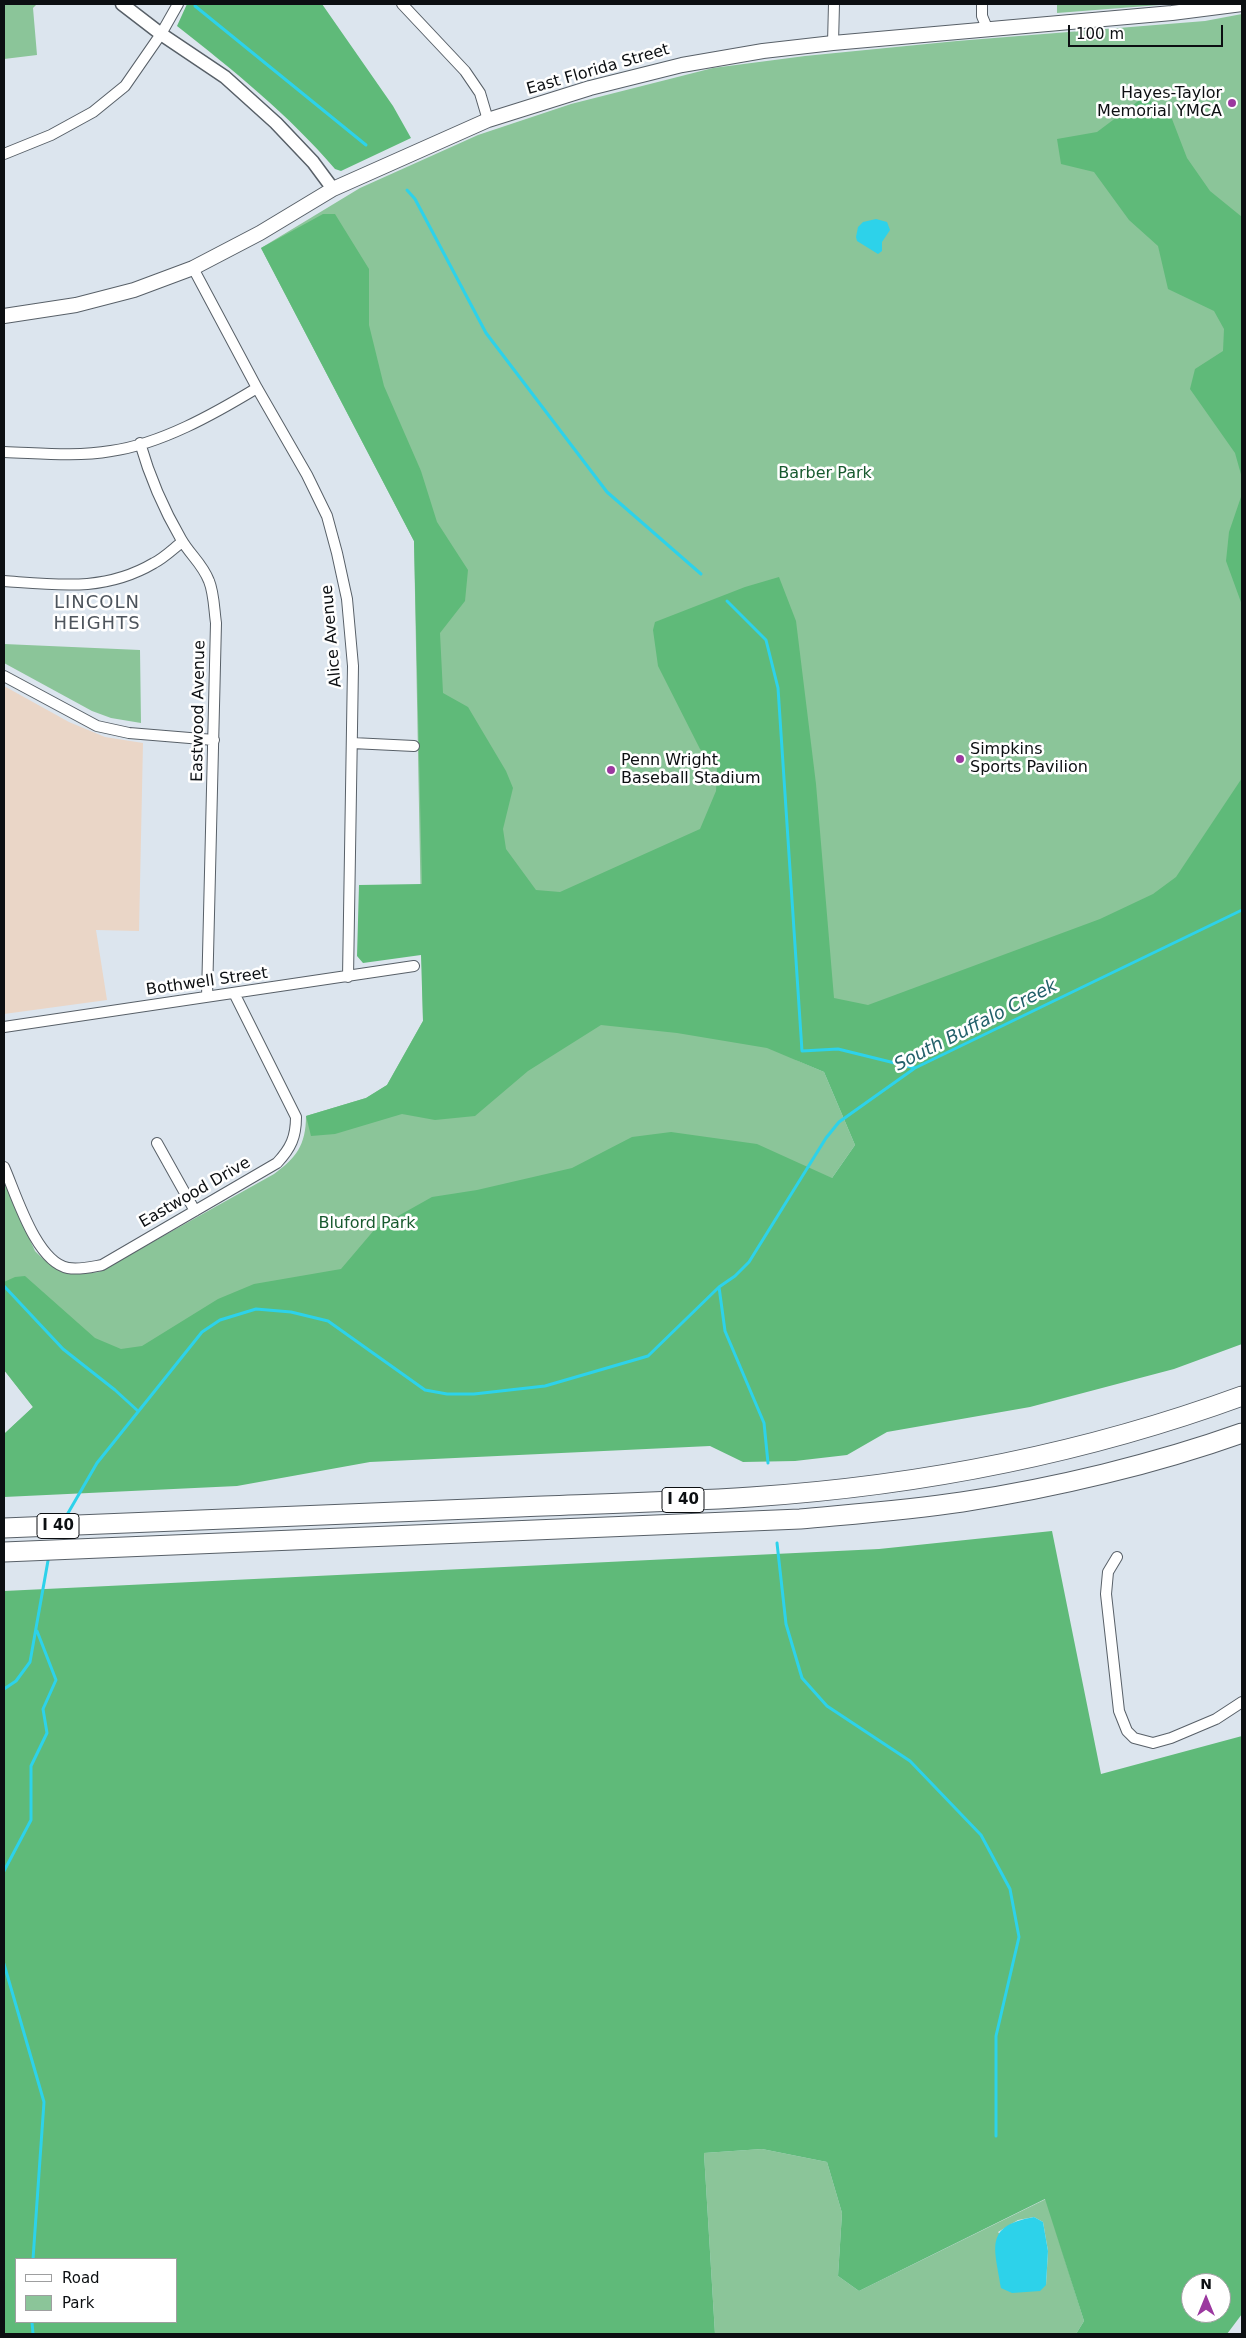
<!DOCTYPE html>
<style>
body{margin:0}
#map{position:relative;width:1246px;height:2338px;overflow:hidden;background:#dce5ee;font-family:"DejaVu Sans",sans-serif}
canvas{display:block}
.frame{position:absolute;inset:0;border:5px solid #0c0f12;pointer-events:none}
.legend{position:absolute;left:15px;top:2258px;width:162px;height:65px;box-sizing:border-box;background:#fff;border:1px solid #9e9fa0;margin:0;padding:6px 9px;list-style:none;font-size:15px;color:#0c0f12}
.legend li{display:flex;align-items:center;gap:10px;height:25px}
.legend b{width:25px;border:1px solid #9e9fa0}
.north{position:absolute;left:1181px;top:2273px;width:50px;height:50px;box-sizing:border-box;background:#fff;border:1px solid #9e9fa0;border-radius:50%;rotate:0deg;font-size:14px;font-weight:700;line-height:20px;text-align:center;color:#0c0f12}
.north::after{content:'';display:block;margin:auto;width:18px;height:22px;background:#9b389f;clip-path:polygon(50% 0,100% 100%,50% 72%,0 100%)}
.scale{position:absolute;left:1068px;top:25px;width:155px;height:22px;box-sizing:border-box;border:2px solid #0c0f12;border-top:0;padding-left:6px;font-size:15px;line-height:18px;white-space:nowrap;color:#0c0f12;-webkit-text-stroke:4px #fff;paint-order:stroke}
</style>
<div id="map">
<canvas width="1246" height="2338"></canvas>
<div class="frame"></div>
<ul class="legend">
<li><b style="height:6px;background:#fff"></b>Road</li>
<li><b style="height:14px;background:#8bc599"></b>Park</li>
</ul>
<div class="north">N</div>
<div class="scale">100 m</div>
</div>
<script>
const ctx = document.querySelector('canvas').getContext('2d');
ctx.lineJoin = 'round';
function fill(path, color) { ctx.fillStyle = color; ctx.fill(path, 'evenodd'); }
function trace(path, color, width, dash) { ctx.strokeStyle = color; ctx.lineWidth = width; ctx.lineCap = dash ? 'butt' : 'round'; ctx.setLineDash(dash || []); ctx.stroke(path); }
function label(font, color, halo, rows, align = 'center') {
  ctx.font = font + ' "DejaVu Sans",sans-serif'; ctx.lineWidth = 5; ctx.setLineDash([]); ctx.textBaseline = 'middle'; ctx.strokeStyle = halo; ctx.fillStyle = color; for (const [text, x, y, turn = 0] of rows) {
    ctx.save(); ctx.translate(x, y); ctx.rotate((+turn || 0) * Math.PI / 180); ctx.textAlign = isNaN(turn) ? turn : align; if (halo) ctx.strokeText(text, 0, 0); ctx.fillText(text, 0, 0); ctx.restore();
  }
}
fill(new Path2D(`
 M 4,686 L 69,722 L 105,737 L 143,743 L 139,931 L 96,930 L 107,1000 L 4,1014 Z`), '#ead6c7');
fill(new Path2D(`
 M 4,4 L 37,4 L 33,8 L 37,55 L 4,59 Z
 M 1057,4 L 1172,4 L 1057,13 Z
 M 1242,14 L 1242,958 L 891,1077 L 796,1060 L 824,1072 L 855,1145 L 832,1178 L 4,1434 L 33,1407 L 4,1370 L 4,1182 L 35,1251 C 56,1272 69,1276 99,1272 L 274,1174 C 296,1158 306,1145 306,1116 L 366,1098 L 387,1085 L 423,1021 L 414,541 L 261,248 L 360,188 L 478,135 L 571,104 L 713,68 L 805,56 L 957,41 L 1205,21 Z
 M 4,644 L 140,650 L 141,723 L 111,718 L 92,711 L 4,663 Z
 M 762,2149 L 827,2162 L 842,2213 L 838,2276 L 859,2291 L 1046,2199 L 1084,2321 L 1076,2334 L 715,2334 L 704,2153 ZM 1034,2217 L 1043,2222 L 1048,2251 L 1046,2285 L 998,2232 L 1018,2220 Z`), '#8bc599');
fill(new Path2D(`
 M 187,4 L 322,4 L 393,106 L 411,138 L 341,171 L 335,169 C 288,114 233,70 177,26 Z
 M 1141,99 L 1148,99 L 1172,119 L 1187,158 L 1210,191 L 1242,217 L 1242,478 L 1235,453 L 1190,389 L 1195,369 L 1223,351 L 1224,329 L 1214,311 L 1168,289 L 1158,246 L 1129,220 L 1094,172 L 1061,164 L 1057,139 L 1097,132 Z
 M 323,214 L 335,214 L 369,269 L 369,325 L 384,386 L 421,471 L 437,522 L 468,570 L 465,601 L 440,633 L 443,693 L 468,707 L 506,771 L 513,788 L 503,829 L 506,849 L 536,890 L 560,892 L 700,829 L 716,791 L 717,768 L 700,749 L 658,666 L 653,630 L 655,622 L 745,587 L 779,577 L 796,621 L 816,784 L 834,998 L 868,1005 L 1100,919 L 1153,894 L 1176,877 L 1242,778 L 1242,1344 L 1174,1369 L 1030,1407 L 887,1432 L 847,1455 L 795,1461 L 743,1462 L 710,1446 L 370,1462 L 237,1486 L 4,1497 L 4,1434 L 33,1407 L 4,1370 L 4,1282 L 15,1277 L 25,1276 L 95,1338 L 121,1349 L 142,1346 L 218,1299 L 254,1284 L 341,1269 L 375,1229 L 432,1197 L 477,1190 L 572,1168 L 632,1137 L 671,1132 L 757,1144 L 832,1178 L 855,1145 L 824,1072 L 767,1048 L 677,1033 L 601,1025 L 528,1071 L 475,1116 L 435,1120 L 402,1114 L 335,1134 L 311,1136 L 306,1116 L 366,1098 L 387,1085 L 423,1021 L 421,955 L 363,963 L 357,956 L 359,885 L 422,884 L 414,541 L 261,248 Z
 M 1242,494 L 1242,605 L 1226,561 L 1229,532 Z
 M 1052,1531 L 1101,1774 L 1242,1736 L 1242,2314 L 1227,2334 L 1076,2334 L 1084,2321 L 1045,2199 L 859,2291 L 838,2276 L 842,2213 L 827,2162 L 762,2149 L 704,2153 L 715,2334 L 4,2334 L 4,1591 L 879,1549 ZM 176,2259 L 176,2322 L 16,2322 L 16,2259 ZM 1191,2283 L 1221,2283 L 1221,2313 L 1191,2313 Z`), '#5fba79');
fill(new Path2D(`
 M 876,219 L 887,222 L 890,230 L 882,242 L 882,251 L 878,254 L 857,241 L 856,237 L 858,227 L 863,222 Z
 M 1034,2217 L 1043,2222 L 1048,2251 L 1046,2285 L 1040,2291 L 1012,2293 L 1001,2288 C 995,2248 983,2226 1034,2217 Z`), '#2dd2ea');
trace(new Path2D(`
 M 195,6 L 366,145
 M 407,190 L 415,199 L 486,333 L 607,492 L 701,574
 M 727,601 L 766,640 L 778,688 L 802,1051 L 838,1049 L 915,1068
 M 4,1286 L 63,1349 L 115,1390 L 138,1411
 M 719,1287 L 725,1331 L 764,1423 L 768,1463
 M 64,1520 L 97,1463 L 202,1332 L 220,1320 L 256,1309 L 291,1312 L 328,1321 L 425,1390 L 447,1394 L 474,1394 L 545,1386 L 648,1356 L 719,1287 L 735,1276 L 749,1262 L 826,1138 L 839,1122 L 915,1068 L 1242,910
 M 777,1543 L 786,1624 L 802,1678 L 827,1706 L 910,1761 L 981,1835 L 1010,1889 L 1019,1937 L 996,2036 L 996,2136
 M 4,1689 L 16,1681 L 30,1662 L 49,1555
 M 4,1871 L 31,1820 L 31,1766 L 47,1733 L 43,1709 L 56,1680 L 37,1631
 M 4,1964 L 44,2102 L 33,2259
 M 32,2322 L 33,2334`), '#2dd2ea', 3);
const minor = new Path2D(`
 M 402,4 L 465,71 L 480,93 L 488,120
 M 982,4 L 982,16 L 987,28
 M 833,43 L 834,4
 M 4,154 L 51,135 L 93,112 L 125,86 L 161,34 L 178,4
 M 193,268 L 257,388 L 307,475 L 327,516 L 337,553 L 347,599 L 353,666 L 348,977
 M 140,443 C 150,478 163,508 181,539 C 190,555 202,563 209,581 C 214,593 214,609 216,623 L 207,997
 M 4,452 C 39,453 76,457 111,451 C 161,444 214,414 257,388
 M 4,581 C 58,585 105,592 154,563 C 164,558 173,549 182,542
 M 4,676 L 97,726 L 129,733 L 214,740
 M 352,743 L 414,746
 M 4,1027 L 414,966
 M 157,1143 L 195,1211
 M 4,1167 C 16,1194 36,1262 68,1268 C 80,1270 91,1267 102,1265 L 277,1163 C 291,1148 296,1137 296,1117 L 234,993
 M 1117,1557 L 1108,1572 L 1106,1594 L 1119,1711 L 1127,1731 L 1134,1738 L 1153,1743 L 1171,1738 L 1216,1719 L 1242,1702`);
const tertiary = new Path2D(`
 M 122,4 L 161,34 L 225,77 L 276,123 L 313,162 L 333,189`);
const secondary = new Path2D(`
 M 4,316 L 76,305 L 134,290 L 193,268 L 260,233 L 333,189 L 488,120 L 590,88 L 682,65 L 763,51 L 833,43 L 1172,13 L 1242,4`);
const motorway = new Path2D(`
 M 4,1528 C 175,1522 347,1515 519,1507 C 596,1504 674,1502 751,1497 C 917,1486 1086,1453 1242,1396
 M 4,1552 L 800,1519 C 854,1514 909,1510 962,1502 C 1054,1488 1155,1464 1242,1433`);
trace(minor, '#586068', 12);
trace(tertiary, '#586068', 15);
trace(secondary, '#586068', 16);
trace(motorway, '#586068', 21);
trace(minor, '#fff', 10);
trace(tertiary, '#fff', 12);
trace(secondary, '#fff', 14);
trace(motorway, '#fff', 19);
for (const [x, y, r, color] of [
 [1232,103,5,"#9b389f"],
 [960,759,5,"#9b389f"],
 [611,770,5,"#9b389f"]
]) { const dot = new Path2D(); dot.arc(x, y, r, 0, 2 * Math.PI); ctx.fillStyle = color; ctx.fill(dot); trace(dot, '#fff', 2); }
for (const [x, y, w] of [
 [683,1500,42],
 [58,1526,42]
]) { const box = new Path2D(); box.roundRect(x - w / 2, y - 12.5, w, 25, 4); ctx.fillStyle = '#fff'; ctx.fill(box); trace(box, '#0c0f12', 1); }
label('bold 15px', '#0c0f12', null, [
 ["I 40",683,1500],
 ["I 40",58,1526]
]);
label('16px', '#0c0f12', '#fff', [
 ["East Florida Street",598,70,-16],
 ["Alice Avenue",332,636,-95],
 ["Eastwood Avenue",199,711,-89],
 ["Bothwell Street",207,982,-8],
 ["Eastwood Drive",195,1193,-30]
]);
label('16px', '#0c0f12', '#fff', [
 ["Hayes-Taylor",1222,94,"right"],
 ["Memorial YMCA",1222,112,"right"],
 ["Simpkins",970,750],
 ["Sports Pavilion",970,768],
 ["Penn Wright",621,761],
 ["Baseball Stadium",621,779]
], 'left');
label('16px', '#185a2f', '#fff', [
 ["Barber Park",825,474],
 ["Bluford Park",367,1224]
]);
ctx.letterSpacing = '1px';
label('18px', '#4d545c', '#fff', [
 ["LINCOLN",97,603],
 ["HEIGHTS",97,624]
]);
ctx.letterSpacing = '0px';
label('italic 18px', '#22606a', '#fff', [
 ["South Buffalo Creek",976,1026,-27]
]);
</script>
